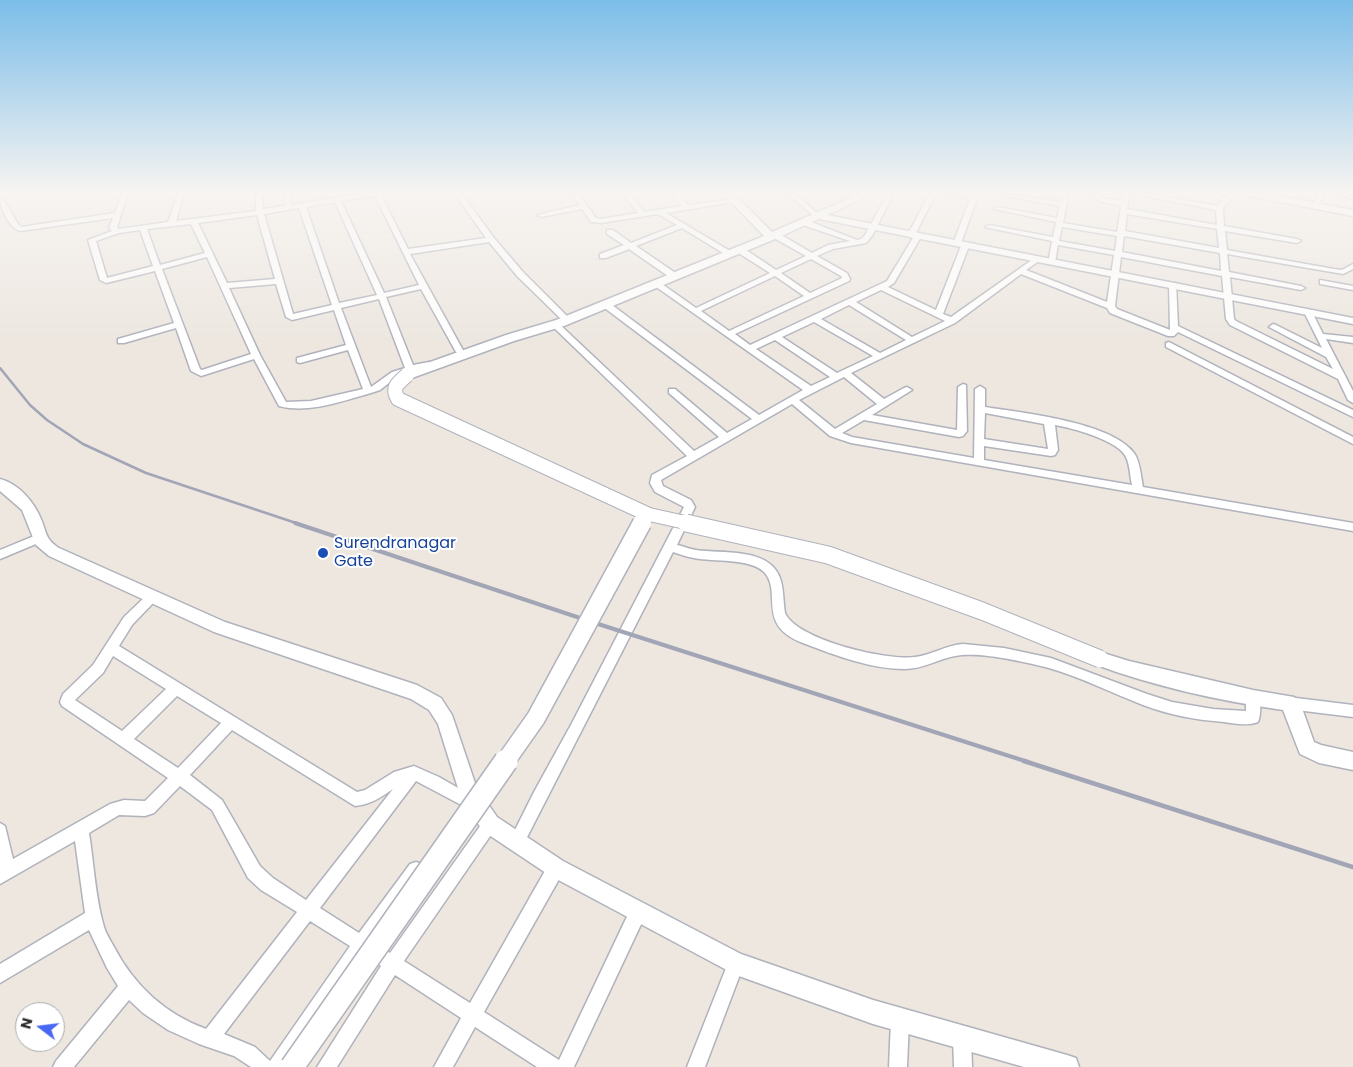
<!DOCTYPE html>
<style>
body{margin:0}
#map{position:relative;width:1353px;height:1067px;overflow:hidden;background:#ede7e0;font-family:Poppins,sans-serif}
canvas{display:block}
.north{position:absolute;left:15px;top:1002px;width:50px;height:50px;box-sizing:border-box;background:#fff;border:1px solid #ababab;border-radius:50%;rotate:285deg;font-size:14px;font-weight:700;line-height:20px;text-align:center;color:#2c2c2c}
.north::after{content:'';display:block;margin:auto;width:18px;height:22px;background:#4867f2;clip-path:polygon(50% 0,100% 100%,50% 72%,0 100%)}
</style>
<div id="map">
<canvas width="1353" height="1067"></canvas>
<div class="north">N</div>
</div>
<script>
const ctx = document.querySelector('canvas').getContext('2d');
ctx.lineJoin = 'round';
function trace(path, color, width, dash) { ctx.strokeStyle = color; ctx.lineWidth = width; ctx.lineCap = dash ? 'butt' : 'round'; ctx.setLineDash(dash || []); ctx.stroke(path); }
function fill(path, color) { ctx.fillStyle = color; ctx.fill(path, 'evenodd'); }
function label(font, color, halo, rows, align = 'center') {
  ctx.font = font + ' Poppins,sans-serif'; ctx.lineWidth = 4; ctx.setLineDash([]); ctx.textBaseline = 'middle'; ctx.strokeStyle = halo; ctx.fillStyle = color; for (const [text, x, y, turn = 0] of rows) {
    ctx.save(); ctx.translate(x, y); ctx.rotate((+turn || 0) * Math.PI / 180); ctx.textAlign = isNaN(turn) ? turn : align; if (halo) ctx.strokeText(text, 0, 0); ctx.fillText(text, 0, 0); ctx.restore();
  }
}
const minor = new Path2D(`
 M 122,193 L 128,193 L 117,227 L 119,229 L 168,222 L 178,193 L 184,193 L 176,221 L 256,211 L 256,193 L 262,193 L 263,209 L 285,206 L 285,193 L 291,193 L 291,205 L 366,193 L 382,193 L 381,195 L 408,249 L 486,238 L 454,193 L 461,193 L 494,238 L 523,272 L 567,316 L 566,318 L 560,318 L 517,276 L 489,242 L 410,254 L 464,352 L 463,354 L 460,355 L 456,352 L 421,289 L 386,297 L 413,365 L 429,362 L 429,366 L 398,376 L 380,390 L 371,393 C 342,401 309,414 279,406 L 254,359 L 201,376 L 191,371 L 176,328 L 124,343 L 118,343 L 118,339 L 174,323 L 155,271 L 106,283 L 100,280 L 88,240 L 112,231 L 109,228 L 113,218 L 20,231 C 9,227 0,209 0,198 C 11,204 12,219 21,227 L 115,213 ZM 375,196 L 419,285 L 384,293 L 341,201 ZM 335,202 L 377,295 L 339,303 L 306,207 ZM 299,208 L 332,305 L 293,314 L 264,214 ZM 257,215 L 275,279 L 227,283 L 198,223 ZM 191,224 L 205,253 L 160,265 L 147,229 ZM 140,230 L 153,266 L 107,278 L 96,241 L 119,233 ZM 207,257 L 251,354 L 202,370 L 200,369 L 162,269 ZM 276,284 L 286,317 L 292,320 L 334,310 L 346,345 L 297,358 L 297,362 L 300,363 L 348,350 L 363,389 L 311,401 L 286,402 L 260,355 L 229,288 ZM 379,299 L 405,368 L 392,372 L 371,387 L 341,308 Z
 M 572,193 L 578,193 L 596,218 L 601,219 L 638,213 L 622,193 L 629,193 L 644,212 L 682,206 L 671,193 L 678,193 L 688,205 L 736,199 L 736,201 L 734,202 L 666,213 L 730,251 L 723,253 L 682,228 L 636,246 L 674,272 L 674,276 L 668,276 L 629,249 L 606,258 L 600,258 L 600,254 L 624,245 L 607,234 L 607,230 L 613,230 L 631,243 L 677,225 L 658,214 L 601,223 L 591,222 L 582,209 L 541,217 L 537,215 L 580,205 Z
 M 787,193 L 794,193 L 819,215 L 819,217 L 815,217 Z
 M 848,193 L 855,193 L 857,196 L 852,197 Z
 M 888,193 L 894,193 L 872,236 L 866,243 L 833,249 L 817,256 L 847,273 L 850,279 L 849,281 L 735,334 L 750,345 L 887,281 L 913,238 L 907,236 L 930,193 L 936,193 L 915,235 L 921,237 L 894,283 L 888,287 L 936,310 L 961,246 L 968,244 L 969,246 L 943,314 L 951,317 L 1036,257 L 1039,257 L 1039,261 L 1026,270 L 1107,302 L 1114,255 L 1058,245 L 1055,262 L 1048,264 L 1052,241 L 985,227 L 989,225 L 1053,237 L 1056,222 L 994,209 L 997,207 L 1057,218 L 1060,206 L 1004,196 L 1001,193 L 1061,202 L 1063,193 L 1069,193 L 1063,223 L 1117,232 L 1121,206 L 1100,201 L 1087,193 L 1095,193 L 1104,198 L 1121,201 L 1123,193 L 1129,193 L 1127,209 L 1217,225 L 1216,210 L 1130,193 L 1145,193 L 1217,206 L 1222,201 L 1208,193 L 1217,193 L 1225,197 L 1229,193 L 1236,193 L 1223,208 L 1224,226 L 1297,239 L 1301,241 L 1297,243 L 1225,231 L 1227,250 L 1334,269 L 1342,270 L 1353,264 L 1353,269 L 1343,274 L 1227,254 L 1229,272 L 1301,286 L 1305,288 L 1301,290 L 1230,277 L 1234,319 L 1236,321 L 1333,369 L 1326,357 L 1269,327 L 1273,324 L 1276,325 L 1322,348 L 1304,312 L 1308,310 L 1312,312 L 1323,334 L 1353,337 L 1353,343 L 1326,339 L 1353,391 L 1353,403 L 1348,400 L 1338,379 L 1230,325 L 1226,319 L 1222,276 L 1121,257 L 1115,306 L 1117,309 L 1170,330 L 1169,285 L 1176,283 L 1178,326 L 1353,410 L 1353,417 L 1178,332 L 1174,336 L 1168,336 L 1110,313 L 1107,308 L 1021,274 L 955,323 L 851,373 L 884,399 L 904,388 L 907,387 L 912,390 L 872,415 L 957,430 L 958,387 L 963,384 L 966,385 L 967,431 L 963,436 L 959,437 L 864,420 L 842,433 L 852,437 L 974,458 L 975,389 L 980,386 L 985,389 L 985,407 C 1023,413 1111,422 1134,453 C 1140,461 1141,477 1143,487 L 1353,523 L 1353,531 L 851,443 L 830,436 L 792,404 L 661,480 L 663,486 L 691,500 L 695,507 L 677,545 C 683,546 689,549 696,550 C 722,554 769,547 780,578 C 784,589 783,602 785,613 C 797,640 887,661 915,657 C 932,655 946,645 963,644 L 1004,648 L 1051,658 L 1147,694 L 1172,702 L 1213,709 L 1246,711 L 1246,698 L 1248,694 L 1253,692 L 1258,694 C 1261,701 1261,715 1258,722 C 1248,726 1235,724 1224,722 C 1197,720 1169,715 1143,705 C 1112,693 1081,677 1049,668 C 1025,662 979,651 955,656 C 938,659 923,669 905,669 C 871,669 834,655 803,643 C 755,625 783,592 764,572 C 750,558 713,562 694,558 C 687,557 680,554 673,552 L 522,847 L 517,850 L 512,847 L 509,842 L 534,792 L 572,723 L 684,507 L 655,492 L 650,483 L 652,475 L 687,456 L 550,324 L 554,321 L 557,322 L 694,451 L 719,437 L 669,393 L 669,389 L 675,389 L 727,433 L 752,419 L 602,306 L 602,302 L 608,302 L 759,415 L 803,390 L 652,284 L 659,282 L 696,308 L 770,273 L 737,252 L 737,248 L 743,248 L 776,270 L 806,256 L 772,237 L 772,233 L 778,233 L 812,253 L 828,245 L 850,241 L 800,224 L 800,220 L 806,220 L 857,240 L 861,239 L 865,235 ZM 1127,214 L 1217,229 L 1219,248 L 1125,231 ZM 1062,227 L 1117,236 L 1115,251 L 1059,241 ZM 1124,236 L 1220,253 L 1221,271 L 1122,252 ZM 811,259 L 841,276 L 842,278 L 810,293 L 781,273 ZM 775,276 L 804,296 L 729,331 L 701,311 ZM 881,290 L 945,321 L 912,337 L 856,302 ZM 849,305 L 906,340 L 880,353 L 821,319 ZM 814,322 L 873,356 L 837,373 L 782,337 ZM 775,340 L 830,377 L 811,386 L 756,349 ZM 844,377 L 877,404 L 835,429 L 799,400 ZM 985,413 L 1044,424 L 1048,449 L 984,439 ZM 1055,425 C 1072,428 1118,440 1126,457 C 1130,465 1130,477 1132,485 L 984,460 L 984,446 L 1051,456 L 1055,455 L 1058,450 Z
 M 940,193 L 972,196 L 973,193 L 979,193 L 960,246 L 953,244 L 970,199 Z
 M 1319,193 L 1325,193 L 1317,207 L 1313,207 L 1312,206 Z
 M 1334,193 L 1353,195 L 1353,199 L 1335,194 Z
 M 1320,280 L 1353,286 L 1353,290 L 1320,284 Z
 M 1169,342 L 1353,437 L 1353,444 L 1166,347 L 1166,343 Z
 M 39,534 L 43,535 L 45,538 L 43,541 L 0,559 L 0,550 Z
 M 153,591 L 157,593 L 159,596 L 157,599 L 132,625 L 119,646 L 357,792 L 365,790 L 394,772 L 414,766 L 439,777 L 472,796 L 474,801 L 472,806 L 467,808 L 416,781 L 320,908 L 359,933 L 410,864 L 416,862 L 422,864 L 424,870 L 422,876 L 373,942 L 390,953 L 485,819 L 490,816 L 495,819 L 498,824 L 495,829 L 404,961 L 470,1003 L 550,862 L 556,860 L 562,862 L 564,868 L 562,874 L 484,1012 L 559,1060 L 632,906 L 638,904 L 644,906 L 646,912 L 644,918 L 574,1067 L 537,1067 L 475,1027 L 453,1067 L 434,1067 L 461,1018 L 395,975 L 337,1067 L 317,1067 L 381,966 L 364,955 L 288,1067 L 251,1067 L 234,1056 L 199,1044 L 168,1030 L 143,1013 L 129,1000 L 74,1067 L 53,1067 L 56,1061 L 118,986 L 107,968 L 89,930 L 0,983 L 0,964 L 85,913 L 75,841 L 0,884 L 0,823 L 5,826 L 13,859 L 110,804 L 124,800 L 145,801 L 168,778 L 62,706 L 60,702 L 63,694 L 93,665 L 124,617 L 149,593 ZM 113,656 L 166,689 L 122,731 L 75,700 L 103,673 ZM 177,696 L 221,723 L 178,768 L 134,739 ZM 232,730 L 355,806 C 370,805 381,797 393,789 L 306,900 L 273,878 L 260,866 L 222,800 L 190,775 ZM 180,786 L 212,810 L 248,878 L 261,890 L 297,912 L 206,1029 C 165,1014 134,985 114,947 C 111,941 106,934 104,927 C 95,896 94,864 89,833 L 119,815 L 145,816 L 154,813 ZM 310,921 L 350,946 L 270,1061 L 255,1047 L 224,1034 Z
 M 1288,697 L 1353,705 L 1353,717 L 1288,709 L 1283,707 L 1281,703 L 1283,699 Z
 M 736,956 L 742,958 L 744,964 L 705,1067 L 687,1067 L 730,958 Z
 M 900,1011 L 906,1014 L 909,1020 L 907,1067 L 889,1067 L 891,1020 L 894,1014 Z
 M 962,1028 L 968,1031 L 971,1037 L 972,1067 L 954,1067 L 953,1037 L 956,1031 Z`);
const tertiary = new Path2D(`
 M 1245,193 L 1264,193 L 1353,210 L 1353,216 L 1249,196 Z
 M 817,213 L 1353,318 L 1353,324 L 814,218 L 812,216 Z
 M 0,479 C 19,484 34,502 41,519 C 47,533 45,539 59,548 L 225,622 L 417,685 L 441,698 L 452,715 L 476,786 L 497,817 L 563,861 L 741,954 L 873,1000 L 1067,1055 L 1076,1058 L 1079,1067 L 1024,1067 L 873,1024 L 736,975 L 549,875 L 483,831 L 461,798 L 438,724 L 429,710 L 411,699 L 214,632 L 49,556 L 36,545 L 22,510 L 0,491 Z
 M 1100,652 L 1129,661 L 1253,690 L 1294,697 L 1303,711 L 1314,742 L 1321,745 L 1353,752 L 1353,770 L 1319,763 L 1300,754 L 1283,710 C 1220,701 1153,686 1094,664 L 1091,659 L 1094,654 Z`);
const secondary = new Path2D(`
 M 722,193 L 733,193 L 772,232 L 862,193 L 875,193 L 775,239 L 564,326 L 514,341 L 412,378 L 402,378 L 400,375 L 402,372 L 506,335 L 556,320 L 764,236 Z`);
trace(minor, '#b0b2bc', 3);
trace(tertiary, '#b0b2bc', 3);
trace(secondary, '#b0b2bc', 3);
fill(minor, '#fff');
fill(tertiary, '#fff');
fill(secondary, '#fff');
trace(new Path2D(`
 M 0,368 L 30,405 L 47,420 L 83,444 L 146,473 L 299,524`), '#a2a5b6', 2.5);
trace(new Path2D(`
 M 295,523 L 592,622 L 1028,762`), '#a2a5b6', 4);
trace(new Path2D(`
 M 1024,761 L 1353,867`), '#a2a5b6', 4.5);
const tertiaryBridgeFar1 = new Path2D(`
 M 647,514 L 692,524`);
const tertiaryBridge = new Path2D(`
 M 686,523 L 828,555 L 982,611 L 1100,659`);
const secondaryBridgeFar2 = new Path2D(`
 M 407,375 C 398,383 391,387 398,399 L 647,514 L 641,524`);
const secondaryBridgeFar1 = new Path2D(`
 M 505,762 L 536,718 L 642,523`);
const secondaryBridge = new Path2D(`
 M 292,1067 L 506,761`);
trace(tertiaryBridgeFar1, '#b0b2bc', 15, []);
trace(tertiaryBridge, '#b0b2bc', 19, []);
trace(secondaryBridgeFar2, '#b0b2bc', 16, []);
trace(secondaryBridgeFar1, '#b0b2bc', 21, []);
trace(secondaryBridge, '#b0b2bc', 26, []);
trace(tertiaryBridgeFar1, '#fff', 13);
trace(tertiaryBridge, '#fff', 17);
trace(secondaryBridgeFar2, '#fff', 14);
trace(secondaryBridgeFar1, '#fff', 18);
trace(secondaryBridge, '#fff', 23);
const sky = ctx.createLinearGradient(0, 0, 0, 343);
sky.addColorStop(0, '#7bbde9');
sky.addColorStop(0.56, '#f7f4f1');
sky.addColorStop(1, '#f7f4f100');
ctx.fillStyle = sky;
ctx.fillRect(0, 0, 1353, 343);
for (const [x, y, r, color] of [
 [323,553,6,"#1a4fb4"]
]) { const dot = new Path2D(); dot.arc(x, y, r, 0, 2 * Math.PI); ctx.fillStyle = color; ctx.fill(dot); trace(dot, '#fff', 2); }
label('16px', '#164399', '#fff', [
 ["Surendranagar",334,544],
 ["Gate",334,562]
], 'left');
</script>
